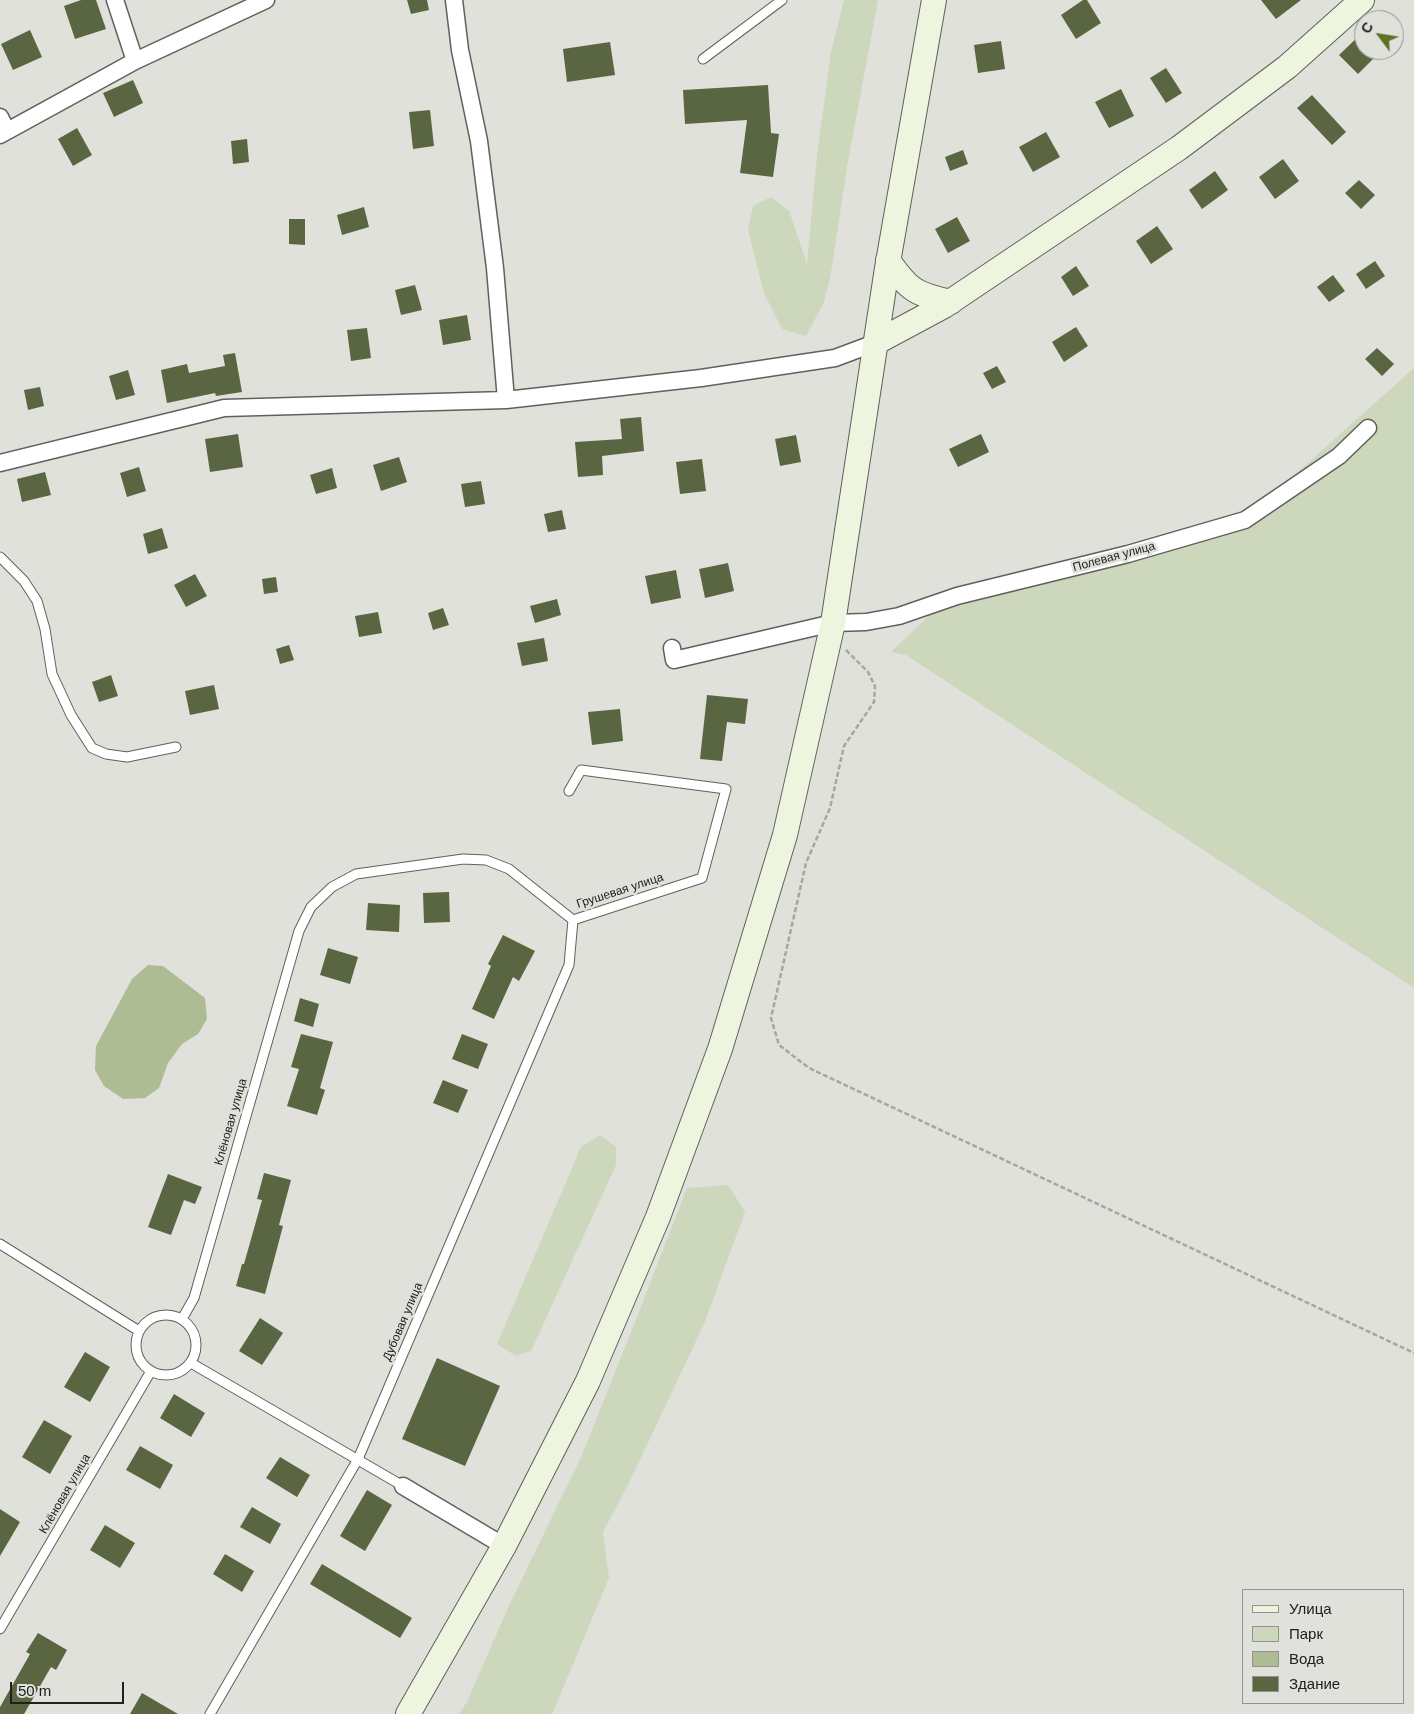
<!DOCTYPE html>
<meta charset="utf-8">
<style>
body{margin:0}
#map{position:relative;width:1414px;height:1714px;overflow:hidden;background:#dfe1da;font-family:Arial,sans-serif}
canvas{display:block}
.legend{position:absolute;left:1242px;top:1589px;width:162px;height:115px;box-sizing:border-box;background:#dfe1da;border:1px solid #93948f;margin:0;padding:6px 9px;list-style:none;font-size:15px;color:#20211e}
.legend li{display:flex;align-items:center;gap:10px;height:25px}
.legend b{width:25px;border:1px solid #93948f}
.north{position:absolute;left:1354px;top:10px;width:50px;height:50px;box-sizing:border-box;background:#dfe1da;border:1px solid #93948f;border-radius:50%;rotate:301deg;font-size:14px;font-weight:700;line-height:20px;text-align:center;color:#20211e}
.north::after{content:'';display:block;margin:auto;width:18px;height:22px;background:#5d7323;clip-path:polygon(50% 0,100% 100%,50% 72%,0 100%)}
.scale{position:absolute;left:10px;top:1682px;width:114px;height:22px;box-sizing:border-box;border:2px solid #20211e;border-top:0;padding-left:6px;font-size:15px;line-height:18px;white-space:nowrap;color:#20211e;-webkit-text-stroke:4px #dfe1da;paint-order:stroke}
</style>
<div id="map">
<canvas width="1414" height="1714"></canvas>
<ul class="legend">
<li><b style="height:6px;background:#eef5df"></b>Улица</li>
<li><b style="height:14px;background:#cdd7bc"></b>Парк</li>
<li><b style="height:14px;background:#aebc94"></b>Вода</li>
<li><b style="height:14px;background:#5a6641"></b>Здание</li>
</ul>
<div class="north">С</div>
<div class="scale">50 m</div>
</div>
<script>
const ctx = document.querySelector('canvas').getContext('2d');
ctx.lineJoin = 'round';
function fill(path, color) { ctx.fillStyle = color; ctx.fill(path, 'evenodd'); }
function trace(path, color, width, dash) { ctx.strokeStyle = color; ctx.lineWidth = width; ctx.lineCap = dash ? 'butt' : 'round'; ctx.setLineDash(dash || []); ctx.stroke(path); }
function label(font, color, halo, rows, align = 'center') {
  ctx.font = font + ' Arial,sans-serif'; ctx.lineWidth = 5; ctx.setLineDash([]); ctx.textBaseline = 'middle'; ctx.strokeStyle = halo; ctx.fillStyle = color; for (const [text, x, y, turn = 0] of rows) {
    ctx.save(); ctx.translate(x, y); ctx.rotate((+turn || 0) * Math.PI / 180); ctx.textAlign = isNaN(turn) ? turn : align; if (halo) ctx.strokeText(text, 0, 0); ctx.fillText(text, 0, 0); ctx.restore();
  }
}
fill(new Path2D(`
 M 844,0 L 878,0 L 847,167 L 830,279 L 824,302 L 806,336 L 782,329 L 764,293 L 757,266 L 748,229 L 753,206 L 771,197 L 789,211 L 807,264 L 817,156 L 831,52 Z
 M 1414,368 L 1414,988 L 906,655 L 891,652 L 936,609 L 1089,555 L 1251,514 Z
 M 600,1135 L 616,1147 L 616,1165 L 531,1351 L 516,1356 L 497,1344 L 581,1147 Z
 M 728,1185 L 745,1212 L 704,1324 L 628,1485 L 603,1532 L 609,1578 L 553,1712 L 551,1714 L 459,1714 L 467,1702 L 507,1610 L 582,1455 L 639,1312 L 687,1188 Z`), '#cdd7bc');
fill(new Path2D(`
 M 148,965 L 163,966 L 205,998 L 207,1019 L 198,1034 L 182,1044 L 168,1063 L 159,1088 L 145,1098 L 123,1099 L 104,1086 L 95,1070 L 96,1046 L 132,979 Z`), '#aebc94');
fill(new Path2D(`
 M 81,0 L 96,0 L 106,29 L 75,39 L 64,6 Z
 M 407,0 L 427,0 L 429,10 L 411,14 Z
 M 1083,0 L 1087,0 L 1101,23 L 1076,39 L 1061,15 Z
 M 1261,0 L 1301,0 L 1276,19 Z
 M 30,30 L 42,57 L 13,70 L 1,44 Z
 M 1364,31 L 1364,50 L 1382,50 L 1358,74 L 1339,55 Z
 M 1001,41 L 1005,69 L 978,73 L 974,45 Z
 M 610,42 L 615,75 L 567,82 L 563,49 Z
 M 1166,68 L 1182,93 L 1166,103 L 1150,78 Z
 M 133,80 L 143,103 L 114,117 L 103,93 Z
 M 768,85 L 771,133 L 779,134 L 773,177 L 740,173 L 747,120 L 685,124 L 683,90 Z
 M 1121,89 L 1134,116 L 1109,128 L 1095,102 Z
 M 1312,95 L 1346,132 L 1332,145 L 1297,108 Z
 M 430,110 L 434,146 L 413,149 L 409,112 Z
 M 77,128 L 92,155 L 73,166 L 58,139 Z
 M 1046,132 L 1060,157 L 1033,172 L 1019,147 Z
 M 247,139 L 249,162 L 233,164 L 231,141 Z
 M 963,150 L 968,164 L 950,171 L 945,157 Z
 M 1283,159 L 1299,181 L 1275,199 L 1259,177 Z
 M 1215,171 L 1228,190 L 1202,209 L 1189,190 Z
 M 1359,180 L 1375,195 L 1361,209 L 1345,193 Z
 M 364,207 L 369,227 L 342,235 L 337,215 Z
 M 957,217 L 970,241 L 948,253 L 935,229 Z
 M 289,219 L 305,219 L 305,245 L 289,244 Z
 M 1157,226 L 1173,249 L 1151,264 L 1136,241 Z
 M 1375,261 L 1385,276 L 1366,289 L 1356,274 Z
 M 1076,266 L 1089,286 L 1073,296 L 1061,277 Z
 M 1333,275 L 1345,291 L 1329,302 L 1317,287 Z
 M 415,285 L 422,310 L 401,315 L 395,290 Z
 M 467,315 L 471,340 L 443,345 L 439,320 Z
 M 1076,327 L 1088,346 L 1064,362 L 1052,342 Z
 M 367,328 L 371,358 L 351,361 L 347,330 Z
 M 1377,348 L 1394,364 L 1382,376 L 1365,359 Z
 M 235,353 L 242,392 L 216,396 L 215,393 L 167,403 L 161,370 L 187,364 L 189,373 L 225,366 L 223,355 Z
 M 997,366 L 1006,382 L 992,389 L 983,373 Z
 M 128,370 L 135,395 L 116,400 L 109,376 Z
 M 40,387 L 44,406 L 28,410 L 24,390 Z
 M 641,417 L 644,451 L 602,456 L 603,475 L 578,477 L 575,442 L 622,439 L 620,419 Z
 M 238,434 L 243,467 L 210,472 L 205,439 Z
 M 981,434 L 989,452 L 958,467 L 949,449 Z
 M 796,435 L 801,462 L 780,466 L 775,439 Z
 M 399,457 L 407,482 L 381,491 L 373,465 Z
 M 702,459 L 706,491 L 680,494 L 676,462 Z
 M 139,467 L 146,491 L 127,497 L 120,473 Z
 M 332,468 L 337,488 L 316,494 L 310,475 Z
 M 45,472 L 51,495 L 22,502 L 17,479 Z
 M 481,481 L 485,504 L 465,507 L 461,484 Z
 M 562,510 L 566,529 L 548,532 L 544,514 Z
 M 162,528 L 168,548 L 148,554 L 143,534 Z
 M 728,563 L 734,591 L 705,598 L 699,569 Z
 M 676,570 L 681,598 L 651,604 L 645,576 Z
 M 195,574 L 207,596 L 186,607 L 174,585 Z
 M 276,577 L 278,592 L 264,594 L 262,579 Z
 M 557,599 L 561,615 L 535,623 L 530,606 Z
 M 443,608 L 449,625 L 433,630 L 428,613 Z
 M 378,612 L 382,633 L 359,637 L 355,616 Z
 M 544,638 L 548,661 L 522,666 L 517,643 Z
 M 289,645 L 294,660 L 280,664 L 276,649 Z
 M 111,675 L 118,696 L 99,702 L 92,682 Z
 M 214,685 L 219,709 L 190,715 L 185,691 Z
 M 707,695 L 748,699 L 745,724 L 727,722 L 722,761 L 700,759 Z
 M 620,709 L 623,741 L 592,745 L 588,712 Z
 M 449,892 L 450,922 L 424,923 L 423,893 Z
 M 368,903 L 400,905 L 399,932 L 366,930 Z
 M 503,935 L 535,951 L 519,981 L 513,977 L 494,1019 L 472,1009 L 491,966 L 488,964 Z
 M 328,948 L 358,957 L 350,984 L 320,975 Z
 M 300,998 L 319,1004 L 313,1027 L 294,1021 Z
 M 301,1034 L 333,1042 L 320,1088 L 325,1090 L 317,1115 L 287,1106 L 299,1069 L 291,1067 Z
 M 462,1034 L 488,1044 L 478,1069 L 452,1059 Z
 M 443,1080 L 468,1090 L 458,1113 L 433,1103 Z
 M 264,1173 L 291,1180 L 279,1225 L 283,1226 L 265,1294 L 236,1286 L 242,1264 L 244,1264 L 262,1200 L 257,1199 Z
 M 168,1174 L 202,1187 L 195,1204 L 184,1200 L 171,1235 L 148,1227 Z
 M 260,1318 L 283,1333 L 262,1365 L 239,1351 Z
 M 85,1352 L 110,1367 L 90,1402 L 64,1387 Z
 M 437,1358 L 500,1386 L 465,1466 L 402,1439 Z
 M 174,1394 L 205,1413 L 191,1437 L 160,1418 Z
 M 44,1420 L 72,1436 L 50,1474 L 22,1457 Z
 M 140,1446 L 173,1465 L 160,1489 L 126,1470 Z
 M 280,1457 L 310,1475 L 297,1497 L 266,1478 Z
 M 367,1490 L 392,1505 L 365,1551 L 340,1536 Z
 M 252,1507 L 281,1524 L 270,1544 L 240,1527 Z
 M 0,1509 L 20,1522 L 0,1556 Z
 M 105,1525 L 135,1543 L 120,1568 L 90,1550 Z
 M 225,1554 L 254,1571 L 242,1592 L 213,1574 Z
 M 322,1564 L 412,1618 L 400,1638 L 310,1584 Z
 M 38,1633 L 67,1650 L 56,1670 L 51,1667 L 24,1714 L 0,1714 L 0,1707 L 30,1654 L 26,1652 Z
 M 142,1693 L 178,1714 L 130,1714 Z`), '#5a6641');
const lane = new Path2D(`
 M 703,59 L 782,0
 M 0,557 L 24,581 L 37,601 L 45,629 L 52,674 L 71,715 L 92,748 L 106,754 L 127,757 L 176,747
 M 0,1244 L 139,1331
 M136 1345a30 30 0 1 1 60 0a30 30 0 1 1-60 0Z
 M 182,1319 L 194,1298 L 299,931 L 311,907 L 332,887 L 356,874 L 463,859 L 486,860 L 509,869 L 573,920 L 702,878 L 726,789 L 581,770 L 569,791
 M 191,1363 L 403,1486
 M 0,1629 L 151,1371
 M 210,1714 L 358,1459 L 569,965 L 573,920`);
const street = new Path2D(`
 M 115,0 L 135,61
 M 454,0 L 460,50 L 479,141 L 495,268 L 506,400
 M 0,117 L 7,131
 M 0,135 L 135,61 L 266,0
 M 0,463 L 224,408 L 506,400 L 701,378 L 835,358 L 875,343
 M 672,648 L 674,660 L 833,623 L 866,622 L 899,616 L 957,596 L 1128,554 L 1245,520 L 1339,456 L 1368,428
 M 403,1486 L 504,1546`);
const secondary = new Path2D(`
 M 888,260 C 908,290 917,295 951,302
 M 875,343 L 944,306 L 1179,148 L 1287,67 L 1362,0
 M 408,1714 L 504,1546 L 588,1381 L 658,1217 L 720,1049 L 785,835 L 833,623 L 887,268 L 934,0`);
trace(lane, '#5f615c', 11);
trace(street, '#5f615c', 19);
trace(secondary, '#5f615c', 26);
trace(new Path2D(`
 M 846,650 L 868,672 L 875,686 L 874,702 L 844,746 L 830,808 L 806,863 L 771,1018 L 779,1045 L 809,1068 L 1414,1353`), '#a5a7a1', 2.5, [5, 2.5]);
trace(lane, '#fff', 9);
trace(street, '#fff', 16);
trace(secondary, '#eef5df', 24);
label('12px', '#20211e', '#dfe1da', [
 ["Полевая улица",1114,557,-15],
 ["Грушевая улица",620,891,-18],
 ["Клёновая улица",231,1122,-74],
 ["Дубовая улица",403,1322,-67],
 ["Клёновая улица",65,1494,-60]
]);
</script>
